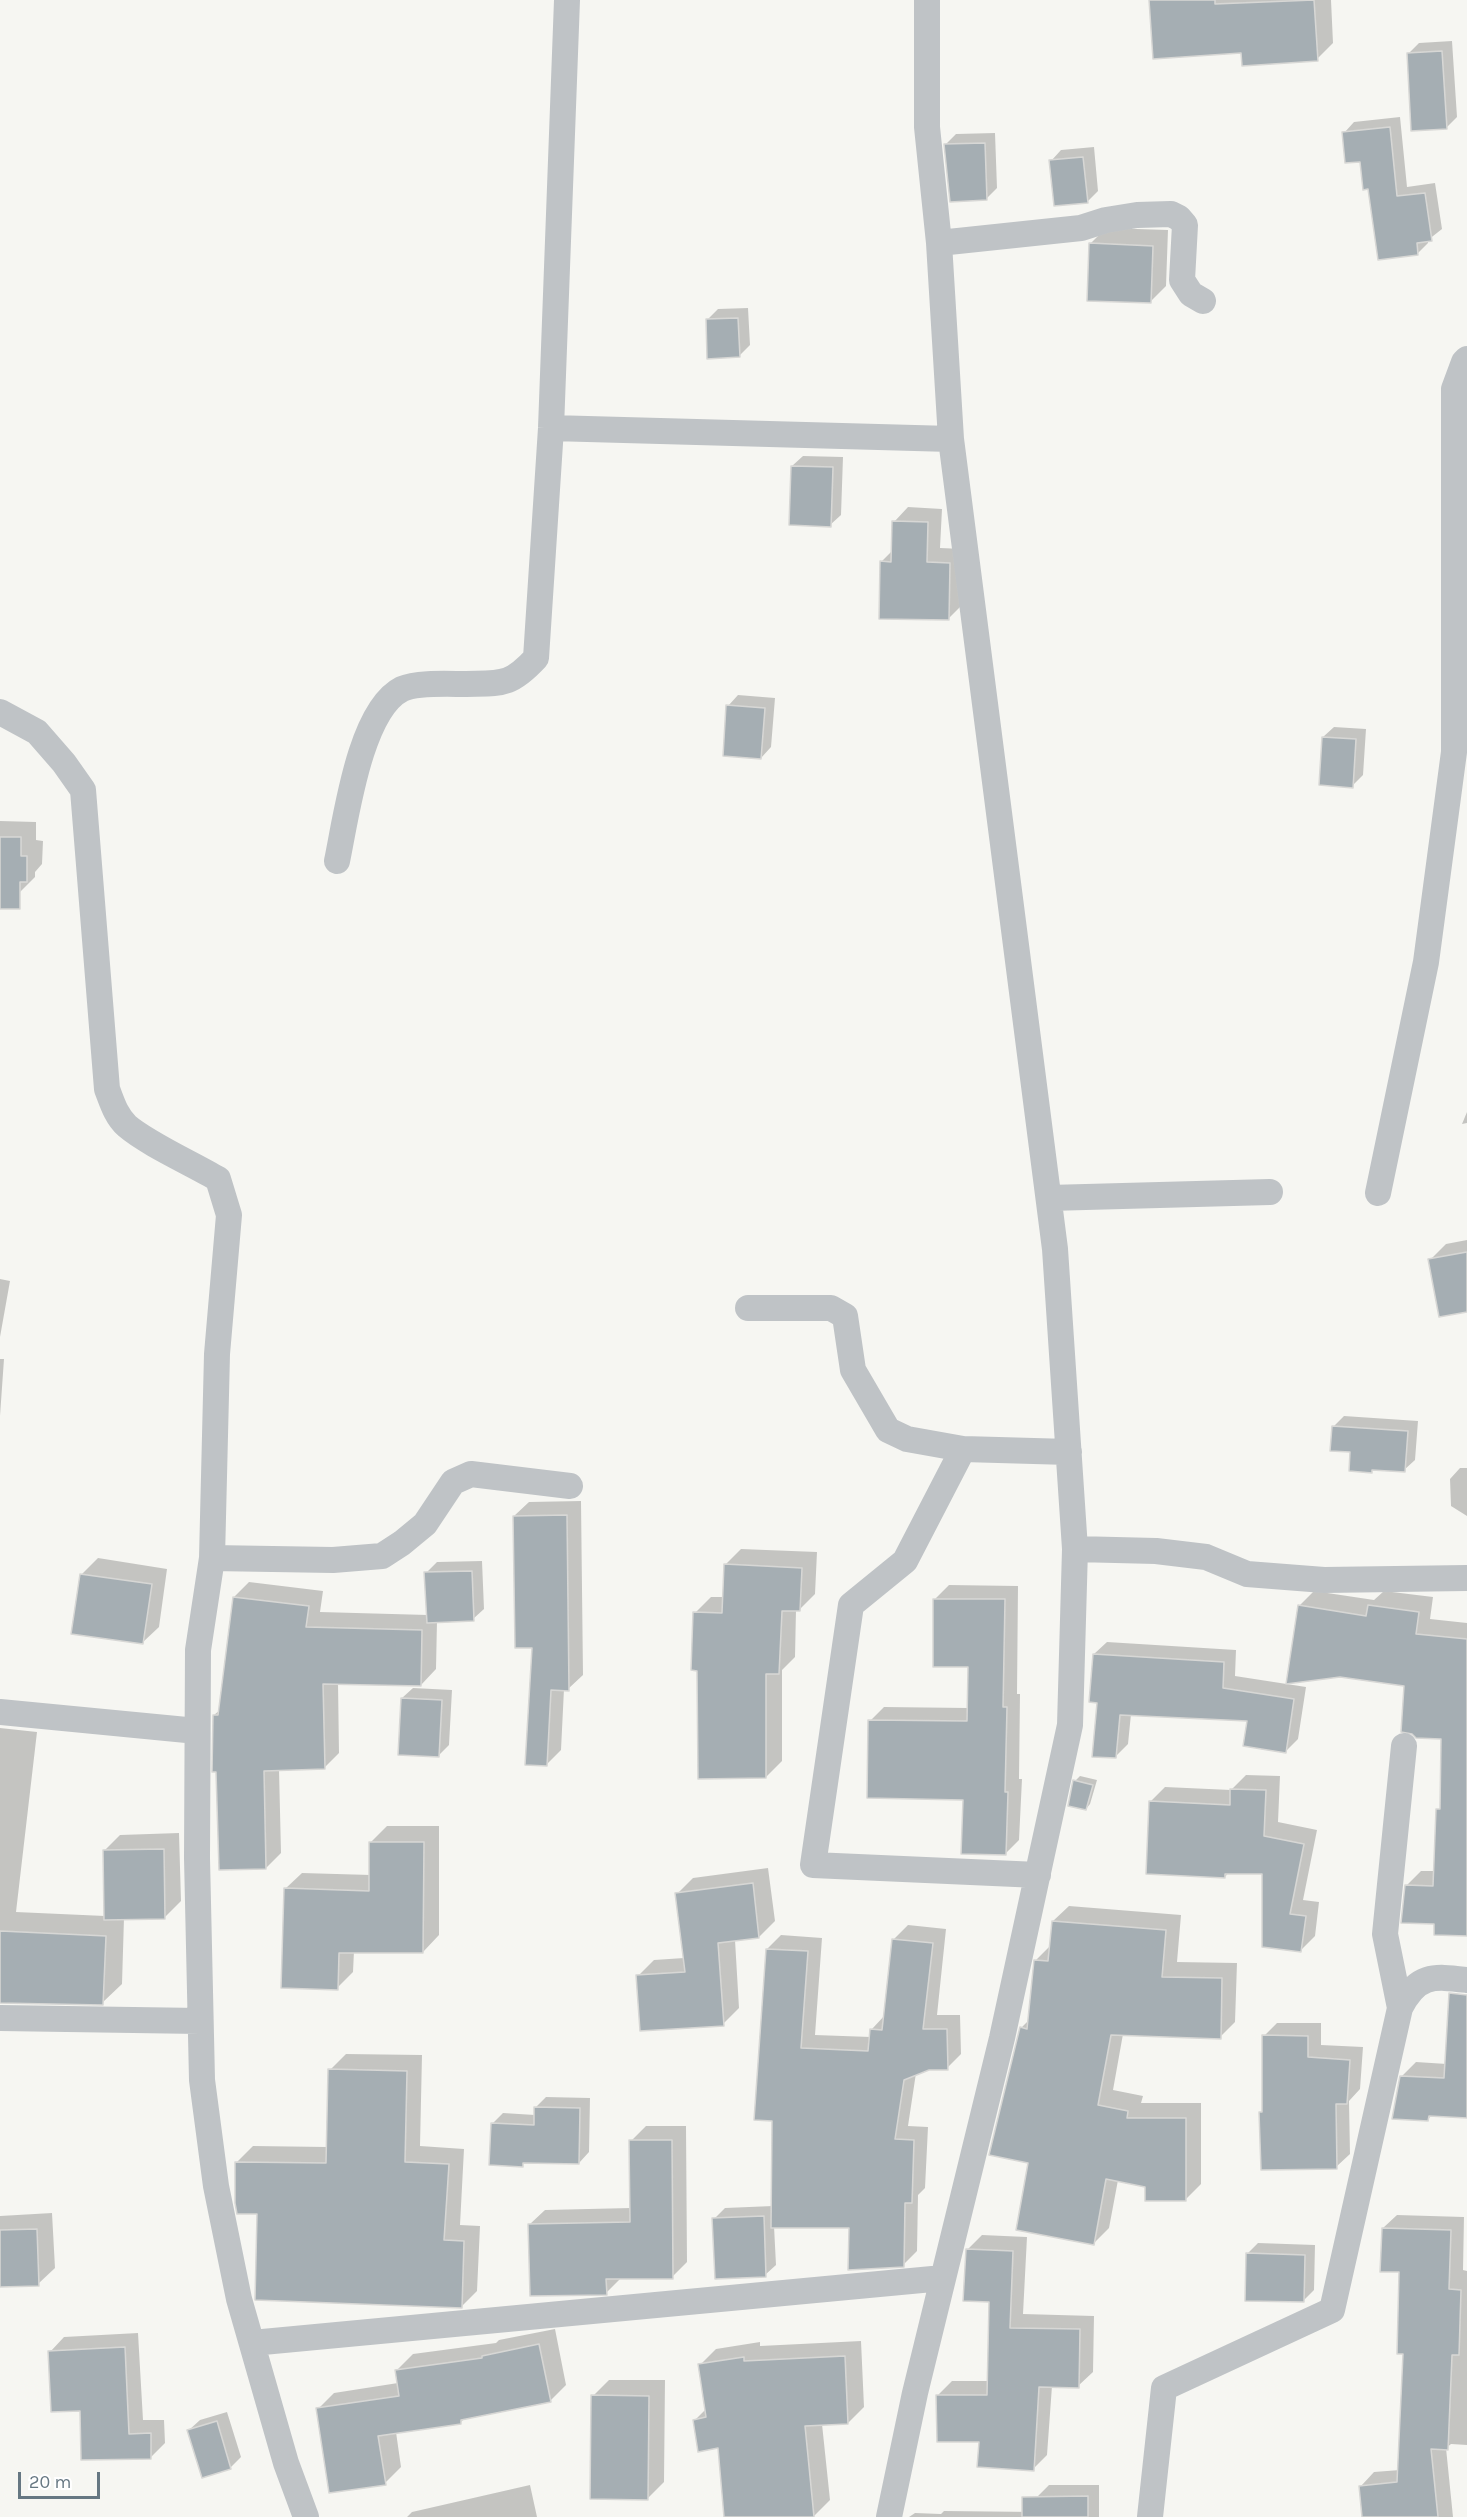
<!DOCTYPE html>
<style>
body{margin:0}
#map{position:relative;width:1467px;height:2517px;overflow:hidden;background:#f6f6f2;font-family:Karla,sans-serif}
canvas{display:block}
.scale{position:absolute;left:18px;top:2472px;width:82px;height:27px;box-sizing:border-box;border:3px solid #667782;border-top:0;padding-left:8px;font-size:18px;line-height:21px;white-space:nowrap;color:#667782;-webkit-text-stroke:4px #fff;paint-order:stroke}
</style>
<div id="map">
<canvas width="1467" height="2517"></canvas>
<div class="scale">20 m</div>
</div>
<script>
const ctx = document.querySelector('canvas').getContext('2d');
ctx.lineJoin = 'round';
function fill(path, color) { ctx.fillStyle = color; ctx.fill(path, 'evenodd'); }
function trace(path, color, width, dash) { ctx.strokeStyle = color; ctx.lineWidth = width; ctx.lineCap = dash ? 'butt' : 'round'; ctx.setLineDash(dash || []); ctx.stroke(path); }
fill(new Path2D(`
 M 1150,0 L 1331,0 L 1333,43 L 1317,59 Z
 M 1452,41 L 1457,117 L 1446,128 L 1408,54 L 1419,43 Z
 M 1400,117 L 1407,187 L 1435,183 L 1442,229 L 1428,240 L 1428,243 L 1418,253 L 1370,188 L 1361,160 L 1344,133 L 1354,122 Z
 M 995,133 L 997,188 L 986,199 L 946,144 L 956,134 Z
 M 1094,147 L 1098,191 L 1087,202 L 1051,161 L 1061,150 Z
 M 1106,228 L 1168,230 L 1166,286 L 1150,302 L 1090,244 Z
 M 748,308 L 750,345 L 739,356 L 707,320 L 718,309 Z
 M 803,456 L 843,457 L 841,515 L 830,525 L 792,466 Z
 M 908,507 L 942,509 L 940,548 L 964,549 L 963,604 L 948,619 L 881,562 L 893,550 L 894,522 Z
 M 738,695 L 775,698 L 771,747 L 761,758 L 728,706 Z
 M 1334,727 L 1366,729 L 1363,775 L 1352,786 L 1323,737 Z
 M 0,821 L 36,822 L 36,840 L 43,841 L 42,864 L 35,872 L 35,877 L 19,893 L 0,893 Z
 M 1467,1112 L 1467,1123 L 1462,1124 Z
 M 1467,1240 L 1467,1311 L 1430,1260 L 1446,1244 Z
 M 0,1279 L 10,1281 L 0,1337 Z
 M 0,1359 L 4,1359 L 0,1416 Z
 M 1344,1416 L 1418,1421 L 1415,1460 L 1404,1470 L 1374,1468 L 1371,1471 L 1333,1427 Z
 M 1460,1468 L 1467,1468 L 1467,1516 L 1451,1506 L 1450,1479 Z
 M 581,1501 L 583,1675 L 568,1689 L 564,1689 L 561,1750 L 546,1765 L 533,1646 L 514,1516 L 529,1502 Z
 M 741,1549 L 817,1552 L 815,1594 L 799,1610 L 796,1610 L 795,1657 L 782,1670 L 782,1761 L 766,1777 L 699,1669 L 695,1613 L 711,1597 L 724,1597 L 725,1565 Z
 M 98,1558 L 167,1569 L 159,1627 L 142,1643 L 73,1632 L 82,1574 Z
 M 482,1561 L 484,1609 L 473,1619 L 437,1621 L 436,1669 L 421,1685 L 338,1682 L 339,1753 L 324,1768 L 279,1769 L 281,1853 L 266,1868 L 214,1715 L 220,1710 L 234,1597 L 249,1582 L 323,1591 L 320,1612 L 428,1615 L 426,1573 L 437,1562 Z
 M 949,1585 L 1018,1586 L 1017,1694 L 1020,1694 L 1019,1779 L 1022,1779 L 1019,1840 L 1005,1854 L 965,1798 L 870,1721 L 884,1707 L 969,1708 L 969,1666 L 935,1599 Z
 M 1314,1591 L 1374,1600 L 1384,1591 L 1433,1597 L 1430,1619 L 1467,1623 L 1467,1934 L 1436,1922 L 1406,1886 L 1421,1871 L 1435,1871 L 1438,1810 L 1442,1806 L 1442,1738 L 1405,1685 L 1299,1606 Z
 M 1107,1642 L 1236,1650 L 1235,1676 L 1306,1687 L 1298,1739 L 1286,1751 L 1248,1719 L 1131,1714 L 1128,1744 L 1116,1756 L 1098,1701 L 1094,1654 Z
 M 413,1688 L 452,1690 L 449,1745 L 439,1755 L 402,1698 Z
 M 0,1728 L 37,1732 L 16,1912 L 105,1916 L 104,1851 L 120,1835 L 179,1833 L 181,1901 L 165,1917 L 124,1918 L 122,1984 L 102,2003 L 0,2001 Z
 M 1246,1775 L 1280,1776 L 1278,1822 L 1317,1830 L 1303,1900 L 1319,1902 L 1315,1936 L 1300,1951 L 1264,1873 L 1229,1872 L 1225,1877 L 1151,1801 L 1165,1787 L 1231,1790 Z
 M 1080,1776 L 1097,1780 L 1090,1804 L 1086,1809 L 1075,1781 Z
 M 387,1826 L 439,1826 L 439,1935 L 423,1952 L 354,1951 L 353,1972 L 337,1988 L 285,1889 L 302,1873 L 371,1875 L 371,1842 Z
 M 768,1868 L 775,1921 L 759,1937 L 735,1940 L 739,2008 L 723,2024 L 638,1976 L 654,1960 L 684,1958 L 677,1894 L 693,1878 Z
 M 1069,1906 L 1181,1915 L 1177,1962 L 1237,1963 L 1235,2022 L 1220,2037 L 1123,2034 L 1113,2090 L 1143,2096 L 1141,2103 L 1201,2103 L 1201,2184 L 1186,2199 L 1146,2186 L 1118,2180 L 1109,2228 L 1094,2243 L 1030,2162 L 1021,2028 L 1030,2019 L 1036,1960 L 1051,1945 L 1053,1921 Z
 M 908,1925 L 946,1929 L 937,2015 L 960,2015 L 961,2054 L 947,2068 L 929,2069 L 916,2073 L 908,2126 L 928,2127 L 925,2188 L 918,2195 L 917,2251 L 903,2265 L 851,2227 L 774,2226 L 776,2265 L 765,2275 L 714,2219 L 725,2208 L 773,2206 L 773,2119 L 767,1949 L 781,1935 L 822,1938 L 815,2035 L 871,2037 L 872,2029 L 885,2015 L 894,1939 Z
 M 1467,2010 L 1467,2116 L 1433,2114 L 1428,2119 L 1402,2076 L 1416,2062 L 1447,2064 Z
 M 1277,2023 L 1321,2023 L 1321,2045 L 1363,2047 L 1360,2089 L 1349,2101 L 1350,2154 L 1336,2167 L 1261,2113 L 1264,2110 L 1264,2036 Z
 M 346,2054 L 422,2055 L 420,2146 L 464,2149 L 460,2225 L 480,2226 L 477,2291 L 461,2307 L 259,2213 L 237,2162 L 253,2146 L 328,2147 L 330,2070 Z
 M 546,2097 L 590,2098 L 589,2152 L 579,2163 L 526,2161 L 522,2165 L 492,2124 L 503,2113 L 535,2115 L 536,2107 Z
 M 646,2126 L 686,2126 L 687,2262 L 672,2277 L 621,2278 L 606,2293 L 530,2224 L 545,2210 L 631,2208 L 631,2141 Z
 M 52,2213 L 55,2268 L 38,2284 L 0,2286 L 0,2216 Z
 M 1397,2215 L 1464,2217 L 1463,2270 L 1467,2271 L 1467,2445 L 1451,2444 L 1446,2448 L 1453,2517 L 1364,2517 L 1361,2486 L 1374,2472 L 1400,2470 L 1405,2352 L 1401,2271 L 1383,2228 Z
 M 982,2235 L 1027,2237 L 1023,2314 L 1094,2316 L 1093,2372 L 1078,2386 L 1052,2386 L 1047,2455 L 1033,2469 L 980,2440 L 938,2395 L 952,2381 L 989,2381 L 991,2301 L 967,2250 Z
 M 1258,2243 L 1315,2245 L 1314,2290 L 1303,2301 L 1247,2254 Z
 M 555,2329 L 566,2385 L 550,2401 L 465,2418 L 460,2423 L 396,2432 L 401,2467 L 385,2483 L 318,2409 L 334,2393 L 398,2383 L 397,2370 L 413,2354 L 496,2343 L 499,2340 Z
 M 138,2333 L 143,2420 L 164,2420 L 165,2443 L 151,2457 L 81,2409 L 50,2352 L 64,2337 Z
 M 861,2341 L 864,2407 L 848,2423 L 822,2424 L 830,2500 L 814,2516 L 726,2517 L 719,2447 L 695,2420 L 706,2409 L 700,2365 L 716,2349 L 760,2342 L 760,2346 Z
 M 609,2380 L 665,2380 L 664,2482 L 648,2498 L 593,2396 Z
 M 227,2412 L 241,2457 L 230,2468 L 189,2430 L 200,2420 Z
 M 530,2485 L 537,2517 L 407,2517 L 412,2512 Z
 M 1049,2485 L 1099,2485 L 1099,2517 L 909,2517 L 915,2513 L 941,2514 L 944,2511 L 1037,2512 L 1037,2497 Z`), '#0003');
const building = new Path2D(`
 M 1149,0 L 1215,0 L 1215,4 L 1314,0 L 1318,61 L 1242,66 L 1241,53 L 1153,59 Z
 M 1442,51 L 1447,129 L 1411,131 L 1407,53 Z
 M 1390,127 L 1397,196 L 1425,193 L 1432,241 L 1417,243 L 1418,255 L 1378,260 L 1368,189 L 1363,190 L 1360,162 L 1345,163 L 1342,132 Z
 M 985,143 L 987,200 L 950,202 L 944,144 Z
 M 1083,157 L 1088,203 L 1054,206 L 1049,160 Z
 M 1089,243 L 1153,246 L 1151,303 L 1087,301 Z
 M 738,318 L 740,357 L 707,359 L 706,319 Z
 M 791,466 L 833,467 L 831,527 L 789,525 Z
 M 892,521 L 928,522 L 927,562 L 950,563 L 949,620 L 879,619 L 880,561 L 891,562 Z
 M 726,705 L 765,708 L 761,759 L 723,756 Z
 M 1322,737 L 1356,739 L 1353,788 L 1319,785 Z
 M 0,837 L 21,837 L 21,856 L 27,856 L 27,882 L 20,882 L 20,909 L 0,909 Z
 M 1467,1252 L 1467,1312 L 1439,1317 L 1428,1259 Z
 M 1332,1426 L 1408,1431 L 1405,1472 L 1372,1470 L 1372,1473 L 1349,1471 L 1350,1452 L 1330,1451 Z
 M 567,1515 L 569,1691 L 551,1690 L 547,1766 L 525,1765 L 532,1648 L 515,1648 L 513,1516 Z
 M 724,1564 L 802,1568 L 800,1611 L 782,1611 L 779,1674 L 766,1674 L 766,1778 L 698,1779 L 697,1671 L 691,1670 L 693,1612 L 722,1613 Z
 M 472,1571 L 474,1621 L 427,1623 L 424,1572 Z
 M 80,1574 L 152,1584 L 143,1644 L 71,1634 Z
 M 233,1597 L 309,1606 L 306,1627 L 422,1630 L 421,1686 L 323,1684 L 325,1769 L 264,1771 L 266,1869 L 219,1870 L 216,1772 L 212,1772 L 213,1715 L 218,1715 Z
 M 933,1599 L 1005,1599 L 1003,1707 L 1007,1707 L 1005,1792 L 1008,1792 L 1006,1855 L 961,1854 L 963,1800 L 867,1798 L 868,1720 L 967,1721 L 968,1667 L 933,1667 Z
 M 1298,1605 L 1366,1616 L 1368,1605 L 1419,1612 L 1416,1634 L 1467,1639 L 1467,1936 L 1434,1935 L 1434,1924 L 1401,1923 L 1405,1885 L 1433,1886 L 1436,1809 L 1440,1809 L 1441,1739 L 1416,1738 L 1412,1734 L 1401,1732 L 1404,1686 L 1340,1677 L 1286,1684 Z
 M 1093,1654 L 1224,1662 L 1223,1688 L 1294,1699 L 1286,1753 L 1243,1746 L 1247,1721 L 1120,1715 L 1116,1758 L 1092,1757 L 1097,1703 L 1089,1702 Z
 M 401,1698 L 442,1700 L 439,1757 L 398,1755 Z
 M 1073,1780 L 1093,1785 L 1086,1810 L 1068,1806 Z
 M 1230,1789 L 1266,1790 L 1264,1836 L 1304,1844 L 1290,1914 L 1306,1916 L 1301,1952 L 1262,1947 L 1262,1874 L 1225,1874 L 1225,1878 L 1146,1874 L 1149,1801 L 1230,1805 Z
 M 369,1842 L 424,1842 L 423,1953 L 339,1953 L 338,1990 L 281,1988 L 284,1888 L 369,1891 Z
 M 164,1849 L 165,1919 L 104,1920 L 103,1850 Z
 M 753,1883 L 759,1938 L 718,1943 L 724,2026 L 640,2031 L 636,1975 L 685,1972 L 675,1893 Z
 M 1052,1921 L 1166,1930 L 1162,1977 L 1222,1978 L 1221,2039 L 1111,2035 L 1098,2105 L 1128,2111 L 1127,2118 L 1186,2118 L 1186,2201 L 1145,2201 L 1145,2187 L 1106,2179 L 1094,2245 L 1016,2230 L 1028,2163 L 989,2155 L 1020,2027 L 1027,2029 L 1034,1960 L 1048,1961 Z
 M 0,1931 L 106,1936 L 103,2005 L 0,2003 Z
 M 892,1939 L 933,1943 L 923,2029 L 947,2029 L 948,2070 L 929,2070 L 904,2080 L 895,2139 L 914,2140 L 912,2203 L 905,2203 L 904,2267 L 848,2270 L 849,2228 L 771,2228 L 772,2121 L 754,2120 L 766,1949 L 808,1951 L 801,2048 L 868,2051 L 870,2029 L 882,2030 Z
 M 1449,1993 L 1467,1995 L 1467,2118 L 1429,2116 L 1428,2121 L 1392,2119 L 1400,2076 L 1444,2078 Z
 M 1262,2035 L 1308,2036 L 1308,2057 L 1350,2060 L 1347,2104 L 1336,2104 L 1337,2169 L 1261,2170 L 1259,2112 L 1262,2112 Z
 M 328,2069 L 407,2071 L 405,2162 L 449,2164 L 444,2240 L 464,2241 L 462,2308 L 255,2300 L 257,2214 L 237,2214 L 235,2203 L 235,2162 L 326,2163 Z
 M 534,2107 L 580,2108 L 579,2164 L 523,2163 L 523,2167 L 489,2165 L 491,2123 L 534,2125 Z
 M 629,2140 L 672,2140 L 673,2279 L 606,2279 L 607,2295 L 530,2296 L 528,2224 L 630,2222 Z
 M 764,2216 L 766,2277 L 715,2279 L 712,2218 Z
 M 1382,2228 L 1451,2230 L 1449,2289 L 1461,2290 L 1459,2355 L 1452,2355 L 1448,2450 L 1431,2449 L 1438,2517 L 1362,2517 L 1359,2486 L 1397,2482 L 1403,2354 L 1397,2354 L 1399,2272 L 1380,2272 Z
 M 37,2229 L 39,2286 L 0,2287 L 0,2230 Z
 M 966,2249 L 1013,2251 L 1010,2328 L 1080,2329 L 1079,2388 L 1039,2387 L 1034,2471 L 977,2467 L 979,2442 L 937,2442 L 936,2395 L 987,2395 L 989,2302 L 963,2301 Z
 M 1246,2253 L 1305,2255 L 1304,2302 L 1245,2301 Z
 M 539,2344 L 551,2402 L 461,2420 L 461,2424 L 378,2436 L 386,2485 L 329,2493 L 316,2408 L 399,2396 L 395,2370 L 482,2358 L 482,2356 Z
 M 125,2347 L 129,2434 L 151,2433 L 151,2459 L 81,2460 L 80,2411 L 51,2412 L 48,2351 Z
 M 845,2356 L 848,2424 L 805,2426 L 814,2517 L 724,2517 L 718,2448 L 698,2452 L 693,2420 L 706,2417 L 698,2364 L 744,2357 L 744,2361 Z
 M 591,2395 L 649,2396 L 648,2500 L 590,2499 Z
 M 217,2421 L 231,2469 L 202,2478 L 187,2430 Z
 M 1088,2496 L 1088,2517 L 1022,2517 L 1022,2497 Z`);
fill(building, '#a5aeb3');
trace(building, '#d7d7d5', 1.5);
trace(new Path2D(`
 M 939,243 L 1081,228 L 1106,220 L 1137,215 L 1171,214 L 1179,218 L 1185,225 L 1182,280 L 1191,294 L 1203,301
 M 551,428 L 951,439
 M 0,712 L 37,732 L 64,763 L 83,790 L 107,1089 C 112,1102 116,1116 127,1126 C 148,1144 193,1164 218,1179 L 229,1215 L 217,1354 L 212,1558 L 198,1650 L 197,1858 L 202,2080 L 216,2186 L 239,2299 L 286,2463 L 306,2517
 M 337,861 C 346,818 360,710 402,689 C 418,682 449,684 466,684 C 502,683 510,686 536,658 L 551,428 L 567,0
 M 1378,1193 L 1426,962 L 1454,752 L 1454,389 L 1464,362 L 1467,359
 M 1049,1198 L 1270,1192
 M 748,1308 L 831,1308 L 845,1316 L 853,1370 L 888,1430 L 907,1439 L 963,1449 L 1069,1452
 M 963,1449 L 905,1561 L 851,1605 L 813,1865 L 1038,1875
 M 1075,1549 L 1156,1551 L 1206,1557 L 1247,1574 L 1324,1580 L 1467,1578
 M 212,1558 L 333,1560 L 382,1556 L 402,1543 L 425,1524 L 453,1482 L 471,1474 L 570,1486
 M 0,1712 L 197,1731
 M 1400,2008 L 1385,1934 L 1404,1746
 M 0,2018 L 200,2021
 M 252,2343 L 943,2278
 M 889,2517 L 915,2393 L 1002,2038 L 1070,1725 L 1075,1549 L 1055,1249 L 951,439 L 939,243 L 927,127 L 927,0
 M 1150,2517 L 1164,2388 L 1332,2310 L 1400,2008 C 1417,1974 1433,1976 1467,1980`), '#bfc3c6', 26);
</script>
